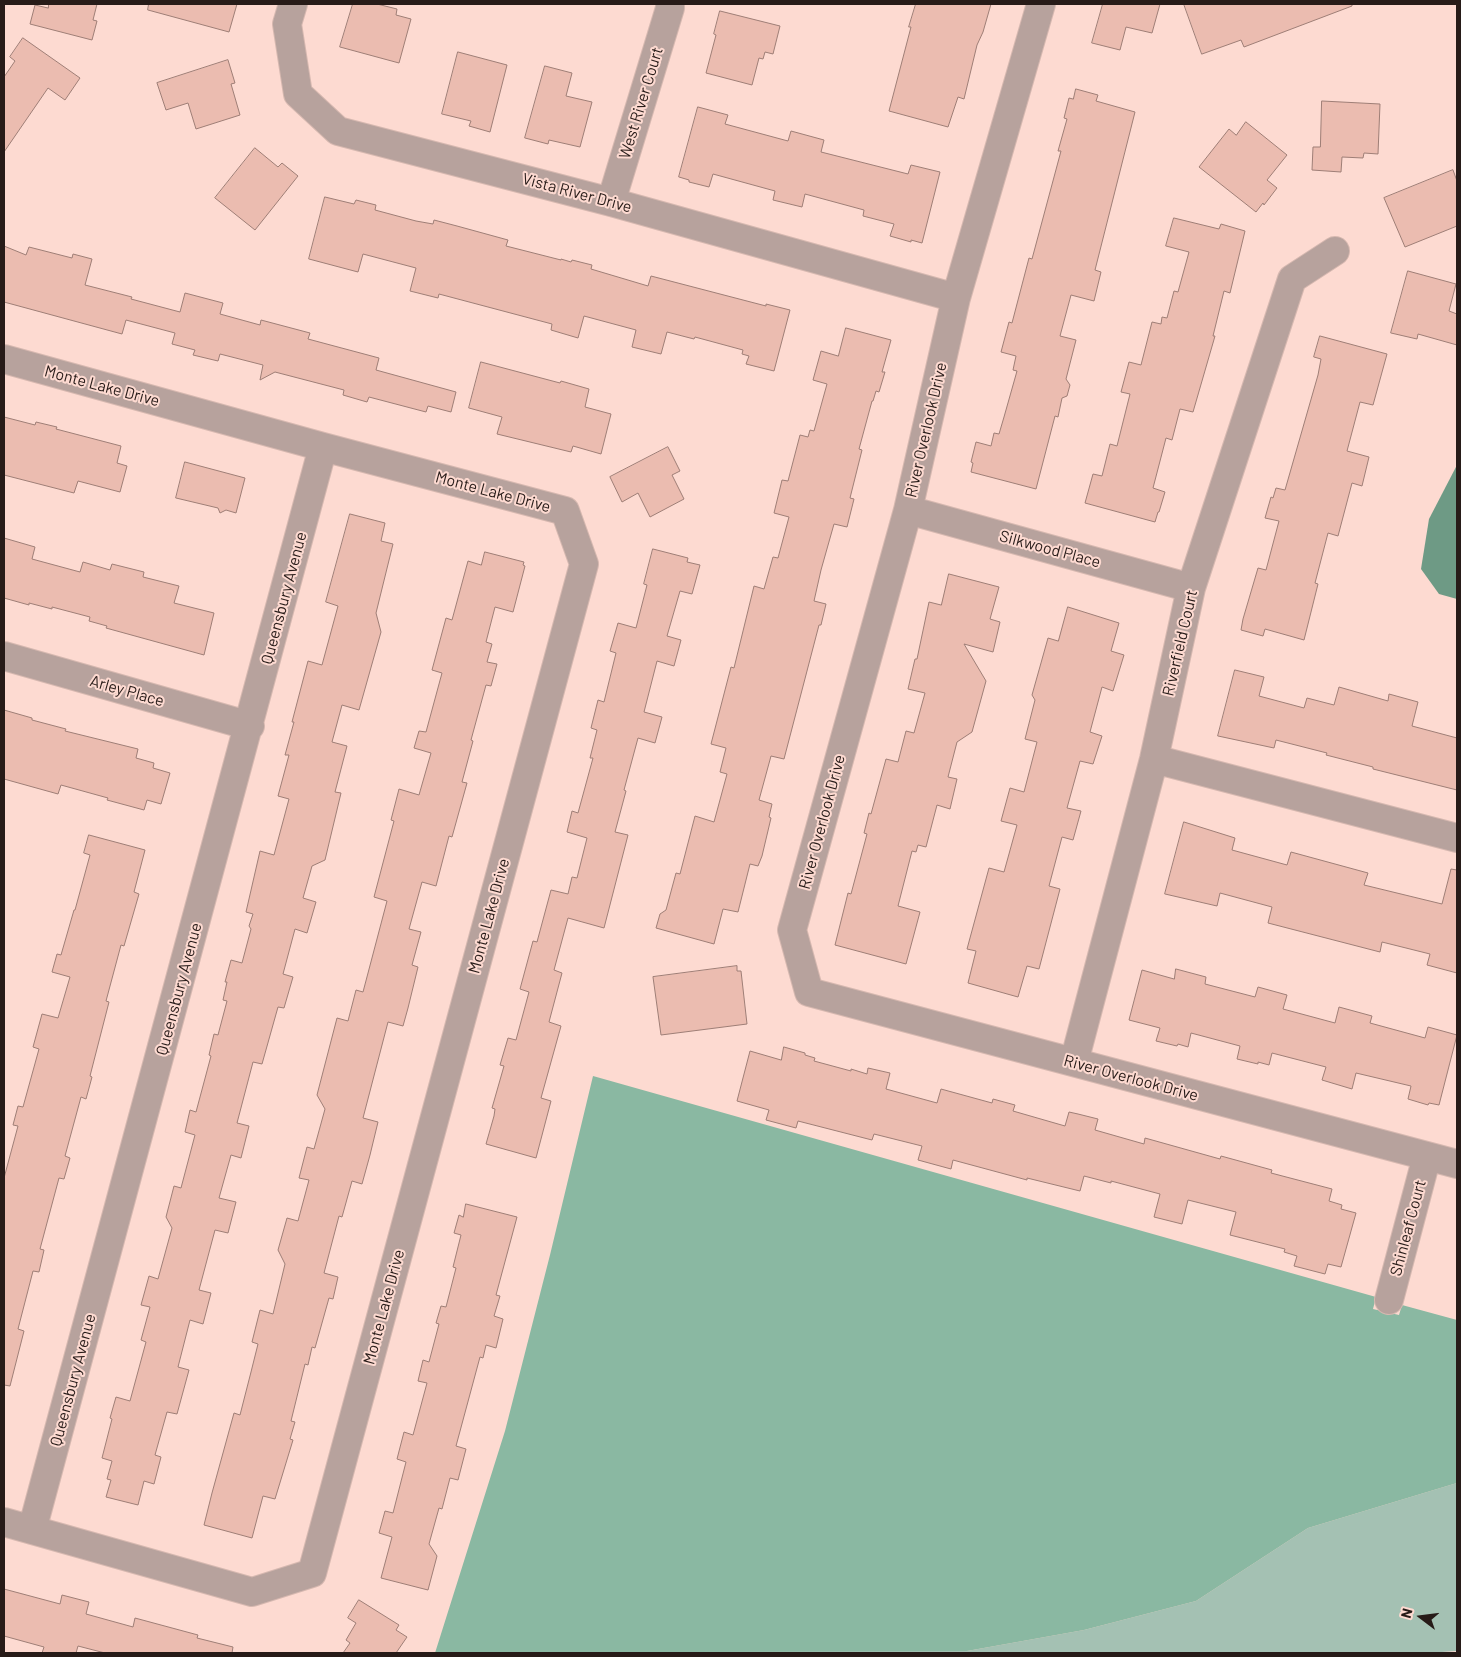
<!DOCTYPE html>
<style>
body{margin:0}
#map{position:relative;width:1461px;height:1657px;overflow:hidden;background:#fddad1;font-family:Barlow,sans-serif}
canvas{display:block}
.frame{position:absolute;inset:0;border:5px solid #271b18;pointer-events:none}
.north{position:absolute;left:1396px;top:1592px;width:50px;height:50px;-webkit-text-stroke:4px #fddad1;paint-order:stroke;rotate:285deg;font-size:14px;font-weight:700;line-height:20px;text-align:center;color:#271b18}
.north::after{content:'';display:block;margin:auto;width:18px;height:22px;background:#271b18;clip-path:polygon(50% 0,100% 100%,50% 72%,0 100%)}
</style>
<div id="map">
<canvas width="1461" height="1657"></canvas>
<div class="frame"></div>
<div class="north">N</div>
</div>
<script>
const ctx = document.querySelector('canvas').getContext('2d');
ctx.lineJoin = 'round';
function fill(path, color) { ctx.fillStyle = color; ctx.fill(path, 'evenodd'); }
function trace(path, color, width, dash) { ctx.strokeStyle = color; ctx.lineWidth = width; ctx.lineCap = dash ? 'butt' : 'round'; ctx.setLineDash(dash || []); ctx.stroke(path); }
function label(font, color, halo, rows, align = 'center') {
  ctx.font = font + ' Barlow,sans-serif'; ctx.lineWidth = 4; ctx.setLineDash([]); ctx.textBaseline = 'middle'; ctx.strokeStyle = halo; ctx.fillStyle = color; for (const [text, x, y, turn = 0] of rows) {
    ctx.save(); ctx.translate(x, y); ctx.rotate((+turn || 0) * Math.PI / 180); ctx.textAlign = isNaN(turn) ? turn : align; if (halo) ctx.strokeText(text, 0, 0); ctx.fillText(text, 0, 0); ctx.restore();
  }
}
fill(new Path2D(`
 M 1457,1483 L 1457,1651 L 1427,1653 L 691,1653 L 719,1651 L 967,1651 L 1084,1630 L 1196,1601 L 1308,1528 Z`), '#a4c1b3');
fill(new Path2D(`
 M 593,1076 L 1376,1297 L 1373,1309 L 1399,1315 L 1402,1305 L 1457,1320 L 1457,1483 L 1308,1528 L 1196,1601 L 1084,1630 L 967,1651 L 435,1653 L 505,1431 L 550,1255 Z`), '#8ab8a2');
fill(new Path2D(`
 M 1457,465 L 1457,599 L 1439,594 L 1421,569 L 1429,519 Z`), '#6e9a85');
const building = new Path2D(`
 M 49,4 L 97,4 L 93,20 L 97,21 L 92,40 L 30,24 L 35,5 L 48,8 Z
 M 149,4 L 237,4 L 229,32 L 148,10 Z
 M 353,4 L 377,4 L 397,9 L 396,15 L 411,19 L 399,63 L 340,47 Z
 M 916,4 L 991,4 L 983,32 L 977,45 L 964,99 L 958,97 L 948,127 L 889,111 L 911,27 L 909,27 Z
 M 1103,4 L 1160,4 L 1152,33 L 1126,27 L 1120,50 L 1092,43 Z
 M 1184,4 L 1352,4 L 1352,6 L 1244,47 L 1241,40 L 1202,54 Z
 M 720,11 L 780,26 L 773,54 L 765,52 L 763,59 L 759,58 L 752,85 L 706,73 L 716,35 L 714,34 Z
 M 23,38 L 80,78 L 65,100 L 48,88 L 4,152 L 4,77 L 15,61 L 10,57 Z
 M 458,52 L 507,65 L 490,132 L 469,126 L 471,121 L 442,114 Z
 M 228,60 L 235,83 L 231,84 L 240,115 L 196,129 L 188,103 L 166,110 L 157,83 Z
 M 545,66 L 572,73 L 566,96 L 592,102 L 580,147 L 549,140 L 548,144 L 525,138 Z
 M 1076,89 L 1098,95 L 1096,101 L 1135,112 L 1095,270 L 1101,272 L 1094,301 L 1071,295 L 1060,336 L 1076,340 L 1066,379 L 1070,385 L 1067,396 L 1062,398 L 1058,417 L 1055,416 L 1036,489 L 971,472 L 973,463 L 971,462 L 976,442 L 991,446 L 994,433 L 999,434 L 1004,417 L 1017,371 L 1013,370 L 1016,356 L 1001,352 L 1009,322 L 1012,323 L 1029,258 L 1032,259 L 1061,151 L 1058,151 L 1067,119 L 1064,118 L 1069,98 L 1073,99 Z
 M 1322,101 L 1380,104 L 1378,154 L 1364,153 L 1363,158 L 1342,157 L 1341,172 L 1312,170 L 1313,147 L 1320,147 Z
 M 698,107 L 728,115 L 725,124 L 788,141 L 791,131 L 824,140 L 821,152 L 908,174 L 911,165 L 940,172 L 922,243 L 911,240 L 911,242 L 890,236 L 894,224 L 863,216 L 864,210 L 805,194 L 802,207 L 773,200 L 775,191 L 713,174 L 709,187 L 689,182 L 689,180 L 679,177 Z
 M 1246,122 L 1287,155 L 1267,180 L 1277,188 L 1264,205 L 1263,203 L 1256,212 L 1199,167 L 1229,129 L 1236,135 Z
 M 255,148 L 278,167 L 282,163 L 298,176 L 255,230 L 215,198 Z
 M 1453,170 L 1457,181 L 1457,226 L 1405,247 L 1384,198 Z
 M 325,197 L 354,204 L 356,200 L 376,205 L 375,210 L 416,221 L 433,224 L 434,220 L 457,226 L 508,240 L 506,246 L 561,260 L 561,259 L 571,262 L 572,260 L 592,265 L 591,269 L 648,286 L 651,276 L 766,306 L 766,304 L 790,310 L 774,371 L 746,364 L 749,356 L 742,354 L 743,350 L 695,337 L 694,339 L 667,332 L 661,354 L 632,347 L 636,330 L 584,316 L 578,338 L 551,330 L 552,324 L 439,294 L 438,298 L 410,291 L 416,268 L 363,254 L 358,272 L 309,259 Z
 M 1174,218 L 1219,229 L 1221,224 L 1245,231 L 1230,293 L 1224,291 L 1213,336 L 1215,336 L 1193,412 L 1180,409 L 1172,440 L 1166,438 L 1153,488 L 1165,492 L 1159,512 L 1158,512 L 1155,522 L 1085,503 L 1093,474 L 1102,476 L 1110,444 L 1117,446 L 1130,394 L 1121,392 L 1129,362 L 1141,365 L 1152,322 L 1161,324 L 1162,317 L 1167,318 L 1174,291 L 1178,292 L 1189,252 L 1166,246 Z
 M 4,246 L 26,255 L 29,247 L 72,258 L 73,254 L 92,259 L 85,285 L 132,297 L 131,299 L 180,312 L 185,293 L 223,303 L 220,314 L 260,325 L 261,320 L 310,333 L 308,339 L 379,358 L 376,370 L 456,392 L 451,412 L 428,406 L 426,412 L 369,397 L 367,402 L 343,395 L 344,390 L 275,372 L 260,380 L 263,365 L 220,354 L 218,361 L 193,355 L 195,350 L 172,344 L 175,333 L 126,320 L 122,334 L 4,302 Z
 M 1408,271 L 1456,284 L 1449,311 L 1457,314 L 1457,345 L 1418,334 L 1417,339 L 1391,333 Z
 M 846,328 L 891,340 L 882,372 L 885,372 L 879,392 L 876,391 L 873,401 L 872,401 L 859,449 L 862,450 L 850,498 L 854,499 L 847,527 L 834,524 L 821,570 L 814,601 L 826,604 L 821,625 L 819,625 L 784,759 L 771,756 L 759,800 L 772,804 L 769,817 L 771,818 L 762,856 L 758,866 L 750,864 L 738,912 L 723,909 L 714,944 L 656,928 L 660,914 L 666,910 L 676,873 L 680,874 L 695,816 L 714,822 L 727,774 L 720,772 L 726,748 L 711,744 L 731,667 L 734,668 L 754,586 L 764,589 L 773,557 L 778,558 L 789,517 L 774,513 L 782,480 L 788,481 L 800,435 L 808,437 L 810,430 L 814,431 L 827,384 L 813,380 L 821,351 L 838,356 Z
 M 1320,336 L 1387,354 L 1373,405 L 1360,402 L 1347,451 L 1369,457 L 1362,486 L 1352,483 L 1338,536 L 1328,533 L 1315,583 L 1318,584 L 1304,640 L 1265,629 L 1263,636 L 1241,630 L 1243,619 L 1258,568 L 1266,570 L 1279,521 L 1265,518 L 1271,497 L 1273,498 L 1276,488 L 1285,490 L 1318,375 L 1321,359 L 1314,357 Z
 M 481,362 L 560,383 L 561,381 L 589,389 L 585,407 L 611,414 L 601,454 L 573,446 L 571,452 L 497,434 L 502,417 L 469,408 Z
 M 4,417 L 35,425 L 36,422 L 57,427 L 56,429 L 121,446 L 117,463 L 127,466 L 120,492 L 78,481 L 74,493 L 4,475 Z
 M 668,447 L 680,471 L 672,475 L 684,499 L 650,517 L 638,493 L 622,502 L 610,477 Z
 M 185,462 L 245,478 L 236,513 L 226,510 L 220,513 L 218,508 L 176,498 Z
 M 350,514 L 385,523 L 381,541 L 393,544 L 376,613 L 381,632 L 359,710 L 342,705 L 332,742 L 347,746 L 335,792 L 341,793 L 325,860 L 312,866 L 303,898 L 316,902 L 307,933 L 295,929 L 283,974 L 293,977 L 284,1008 L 278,1007 L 262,1064 L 253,1062 L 237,1123 L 249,1126 L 241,1158 L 231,1155 L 219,1198 L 236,1202 L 228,1233 L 215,1230 L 199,1290 L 211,1293 L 203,1324 L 190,1320 L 178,1367 L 189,1370 L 177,1414 L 167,1412 L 155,1455 L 161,1457 L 154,1484 L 144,1481 L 138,1505 L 106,1497 L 111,1480 L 107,1479 L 112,1461 L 102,1458 L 112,1419 L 110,1418 L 116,1397 L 130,1401 L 146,1342 L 141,1340 L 150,1307 L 141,1305 L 149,1276 L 158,1279 L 172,1228 L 166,1217 L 174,1186 L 181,1188 L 195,1135 L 185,1132 L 190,1110 L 196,1112 L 211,1056 L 209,1055 L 214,1034 L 218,1035 L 227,1001 L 223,1000 L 227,982 L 225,982 L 231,960 L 242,963 L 251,929 L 249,926 L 253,914 L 246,912 L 260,851 L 274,855 L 289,799 L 278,796 L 289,755 L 285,755 L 294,722 L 292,722 L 308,661 L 322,665 L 338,606 L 326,602 Z
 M 4,538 L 35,547 L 32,559 L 80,572 L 83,562 L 110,570 L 112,564 L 144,572 L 143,577 L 179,586 L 174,603 L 214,613 L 204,655 L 106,628 L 107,626 L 89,621 L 90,617 L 52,607 L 52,609 L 29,603 L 29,605 L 4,598 Z
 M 653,549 L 688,558 L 687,562 L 700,565 L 692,594 L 680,591 L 667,636 L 681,640 L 674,666 L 657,661 L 644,712 L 662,717 L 655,743 L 638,738 L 624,790 L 626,791 L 615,832 L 628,835 L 604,928 L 568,918 L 554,970 L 562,973 L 549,1022 L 561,1026 L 541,1098 L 551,1101 L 536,1158 L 486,1144 L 494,1116 L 495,1109 L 492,1108 L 504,1066 L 500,1065 L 508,1038 L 516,1040 L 529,992 L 520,989 L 533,941 L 537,942 L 551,890 L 568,894 L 572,877 L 577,878 L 587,838 L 567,832 L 572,811 L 578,813 L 593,758 L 590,758 L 597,730 L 591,728 L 598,700 L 604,702 L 616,653 L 610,651 L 618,623 L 636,628 L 647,585 L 644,584 Z
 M 485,552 L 524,562 L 523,565 L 525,566 L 513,612 L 495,607 L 486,642 L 492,644 L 487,662 L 497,664 L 491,686 L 486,685 L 471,740 L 473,741 L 462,782 L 467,783 L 452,837 L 449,836 L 436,886 L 422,882 L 409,929 L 421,932 L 412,965 L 418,967 L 408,1008 L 403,1026 L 388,1022 L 363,1118 L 378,1122 L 370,1155 L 362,1184 L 352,1181 L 342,1217 L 339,1216 L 324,1273 L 338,1277 L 333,1299 L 329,1298 L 315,1348 L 312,1347 L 308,1365 L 305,1364 L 291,1421 L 295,1422 L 290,1439 L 293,1440 L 275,1499 L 263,1496 L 252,1538 L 204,1525 L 212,1493 L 234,1413 L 240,1415 L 251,1372 L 258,1344 L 252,1342 L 260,1310 L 273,1314 L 285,1264 L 278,1250 L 287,1218 L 298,1221 L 309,1180 L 299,1178 L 307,1147 L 314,1149 L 325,1109 L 317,1095 L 337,1018 L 348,1021 L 356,990 L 363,992 L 387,901 L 374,897 L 394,821 L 391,820 L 399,789 L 419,795 L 431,753 L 414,748 L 419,731 L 426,732 L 442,673 L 432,670 L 446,618 L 452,620 L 468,561 L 481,565 Z
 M 949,574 L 999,587 L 990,619 L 1000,622 L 993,652 L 964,644 L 986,681 L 972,732 L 957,742 L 948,777 L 957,779 L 950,809 L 937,805 L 926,847 L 918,845 L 916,852 L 912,851 L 898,906 L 920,912 L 906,964 L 835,945 L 848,893 L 851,894 L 867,834 L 864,833 L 869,813 L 871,814 L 886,759 L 898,762 L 906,731 L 914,733 L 925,693 L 908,689 L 915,659 L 917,659 L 929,602 L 941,605 Z
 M 1068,607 L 1119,623 L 1111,651 L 1124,655 L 1113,691 L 1102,687 L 1090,732 L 1102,736 L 1093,764 L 1080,761 L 1067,808 L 1081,811 L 1073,840 L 1062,837 L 1049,886 L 1060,889 L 1039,969 L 1027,966 L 1018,997 L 968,983 L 976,951 L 967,949 L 989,868 L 1004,872 L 1017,825 L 1001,821 L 1010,788 L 1024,792 L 1037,742 L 1025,739 L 1035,700 L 1032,695 L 1048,638 L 1058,641 Z
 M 1235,670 L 1264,677 L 1259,696 L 1304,708 L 1307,698 L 1334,705 L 1339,687 L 1388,701 L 1389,694 L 1418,702 L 1412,726 L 1457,738 L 1457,790 L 1373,769 L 1373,767 L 1326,755 L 1327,753 L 1276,740 L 1274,748 L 1218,736 Z
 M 4,710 L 32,718 L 32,720 L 66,729 L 65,731 L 138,749 L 136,758 L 154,763 L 153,768 L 170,773 L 161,804 L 147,800 L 144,810 L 107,800 L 108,798 L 61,785 L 58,794 L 4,779 Z
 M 1184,822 L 1235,838 L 1232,850 L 1287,865 L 1291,852 L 1368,873 L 1364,885 L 1442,904 L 1451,869 L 1457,870 L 1457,973 L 1427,965 L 1430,954 L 1382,942 L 1380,952 L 1268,923 L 1272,907 L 1220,893 L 1217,906 L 1165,894 Z
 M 89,835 L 145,850 L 134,892 L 139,894 L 124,946 L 121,945 L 106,1001 L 109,1002 L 90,1076 L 92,1077 L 86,1099 L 81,1097 L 65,1156 L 70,1158 L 64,1179 L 59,1178 L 40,1249 L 44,1250 L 39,1272 L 33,1271 L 18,1329 L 24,1331 L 10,1386 L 4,1385 L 4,1178 L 18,1126 L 13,1125 L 18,1106 L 23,1107 L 39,1049 L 33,1047 L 42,1014 L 58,1018 L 70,977 L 52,972 L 57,954 L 61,955 L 74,910 L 75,910 L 90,855 L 84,853 Z
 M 737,966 L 737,971 L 741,971 L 747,1024 L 661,1035 L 653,977 Z
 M 1176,969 L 1206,977 L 1205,984 L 1255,997 L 1258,987 L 1287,995 L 1283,1009 L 1335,1023 L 1339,1007 L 1372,1016 L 1370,1023 L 1425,1038 L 1428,1027 L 1457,1035 L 1439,1105 L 1429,1103 L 1428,1105 L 1408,1099 L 1411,1086 L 1356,1073 L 1352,1089 L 1322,1080 L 1326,1067 L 1272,1053 L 1269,1065 L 1258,1062 L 1258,1064 L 1237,1059 L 1240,1046 L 1191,1033 L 1188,1047 L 1178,1044 L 1177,1046 L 1156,1041 L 1160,1028 L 1129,1020 L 1142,970 L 1174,979 Z
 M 784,1047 L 805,1053 L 805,1055 L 815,1058 L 814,1061 L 851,1071 L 851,1069 L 867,1074 L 868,1068 L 890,1073 L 886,1089 L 937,1103 L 941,1089 L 992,1103 L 993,1099 L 1015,1105 L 1013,1111 L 1065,1126 L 1069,1112 L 1078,1114 L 1098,1119 L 1095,1130 L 1144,1144 L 1145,1138 L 1220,1159 L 1221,1156 L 1272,1170 L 1271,1173 L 1332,1189 L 1329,1201 L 1342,1205 L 1341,1209 L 1356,1213 L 1341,1267 L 1328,1264 L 1325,1274 L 1294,1266 L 1297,1256 L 1284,1252 L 1285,1249 L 1230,1235 L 1236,1212 L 1188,1200 L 1182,1224 L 1154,1217 L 1160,1194 L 1111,1181 L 1111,1183 L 1084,1176 L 1080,1191 L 1027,1178 L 1027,1180 L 953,1160 L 951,1169 L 918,1160 L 922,1146 L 874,1134 L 872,1140 L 798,1121 L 796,1128 L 766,1120 L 769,1110 L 737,1101 L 750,1051 L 781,1060 Z
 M 466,1204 L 517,1217 L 496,1295 L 500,1296 L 494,1316 L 503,1319 L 496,1348 L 486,1345 L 483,1358 L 480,1357 L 456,1446 L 466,1449 L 458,1480 L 450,1478 L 442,1509 L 439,1508 L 429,1544 L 437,1556 L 428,1590 L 381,1578 L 392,1537 L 379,1533 L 385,1511 L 393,1513 L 406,1462 L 397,1459 L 404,1432 L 413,1435 L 427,1383 L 418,1381 L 423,1360 L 429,1362 L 439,1324 L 436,1323 L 441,1306 L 446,1307 L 456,1268 L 453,1267 L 461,1235 L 454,1233 L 459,1215 L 463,1217 Z
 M 4,1589 L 60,1604 L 62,1595 L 89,1602 L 86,1614 L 133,1627 L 135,1618 L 198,1635 L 197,1638 L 233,1647 L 232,1653 L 105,1653 L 78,1646 L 76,1653 L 42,1653 L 44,1647 L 4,1636 Z
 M 359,1600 L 399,1625 L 396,1630 L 407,1637 L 396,1653 L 343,1653 L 350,1643 L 346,1640 L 356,1623 L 348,1618 Z`);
fill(building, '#ebbcb0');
trace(building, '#9e7e76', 1);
const minor = new Path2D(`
 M 293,4 L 287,24 L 298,94 L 338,131 L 611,202 L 956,298
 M 1041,4 L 956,298 L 908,510 L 792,930 L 809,992 L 1457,1164
 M 611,202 L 670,8 L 670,4
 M 4,359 L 323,447 L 565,511 L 584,564 L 312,1573 L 252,1592 L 4,1522
 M 908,510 L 1191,588
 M 4,656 L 250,726
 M 1154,759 L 1457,838
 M 1074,1062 L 1154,759 L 1191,588 L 1292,279 L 1335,251
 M 1389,1300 L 1427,1156
 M 32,1530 L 323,447`);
trace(minor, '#d6b8b0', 30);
trace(minor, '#b7a29d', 28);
label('16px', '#271b18', '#fddad1', [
 ["West River Court",641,103,-73],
 ["Vista River Drive",577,193,15],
 ["Monte Lake Drive",102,386,15],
 ["River Overlook Drive",926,430,-77],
 ["Monte Lake Drive",493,492,15],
 ["Silkwood Place",1050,549,15],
 ["Queensbury Avenue",284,598,-75],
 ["Riverfield Court",1180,643,-77],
 ["Arley Place",127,691,16],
 ["River Overlook Drive",822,822,-75],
 ["Monte Lake Drive",489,916,-75],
 ["Queensbury Avenue",179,989,-75],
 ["River Overlook Drive",1131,1078,15],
 ["Shinleaf Court",1408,1228,-75],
 ["Monte Lake Drive",384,1307,-75],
 ["Queensbury Avenue",73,1380,-75]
]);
</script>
